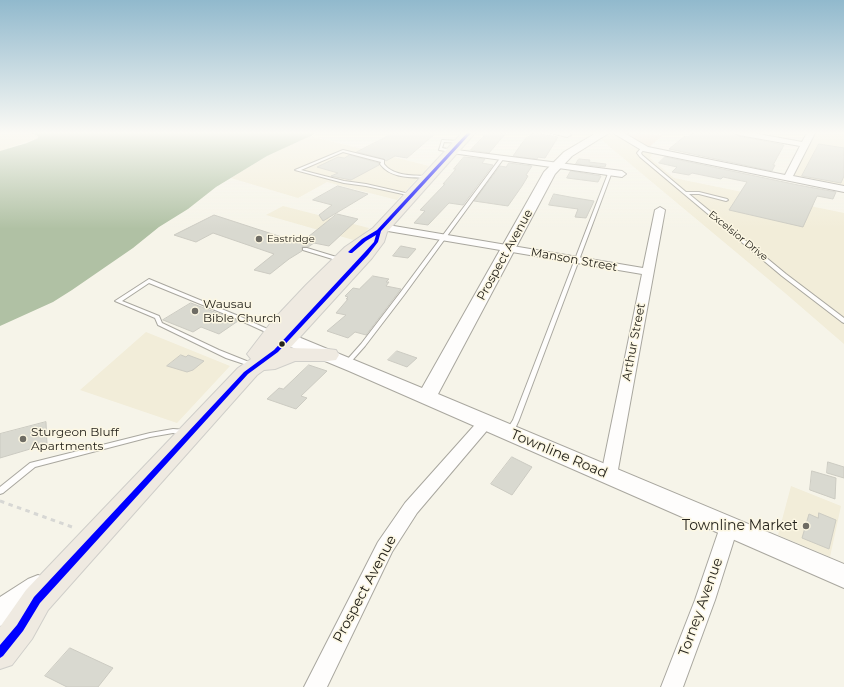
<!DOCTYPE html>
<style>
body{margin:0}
canvas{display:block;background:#f6f4e9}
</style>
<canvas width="844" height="687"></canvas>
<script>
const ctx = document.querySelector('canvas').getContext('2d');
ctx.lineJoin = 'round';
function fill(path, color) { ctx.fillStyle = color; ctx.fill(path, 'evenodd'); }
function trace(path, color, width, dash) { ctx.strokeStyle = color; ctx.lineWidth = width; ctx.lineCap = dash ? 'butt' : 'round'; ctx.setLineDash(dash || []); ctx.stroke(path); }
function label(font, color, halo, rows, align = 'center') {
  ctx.font = font + ' Montserrat,sans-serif'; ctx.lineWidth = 3; ctx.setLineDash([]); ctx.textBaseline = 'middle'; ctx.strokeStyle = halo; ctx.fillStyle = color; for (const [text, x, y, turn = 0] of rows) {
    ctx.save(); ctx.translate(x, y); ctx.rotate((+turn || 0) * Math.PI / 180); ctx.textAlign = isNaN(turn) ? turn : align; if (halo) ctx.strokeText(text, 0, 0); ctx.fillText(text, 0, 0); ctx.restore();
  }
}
fill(new Path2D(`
 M 0,133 L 31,133 L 38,136 L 38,138 L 0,151 Z
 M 604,133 L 617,133 L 654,151 L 650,158 L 674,178 L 844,213 L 844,344 L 785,293 L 598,137 Z
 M 811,133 L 844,133 L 844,189 L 788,177 Z
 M 310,136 L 429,166 L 397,200 L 327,182 L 298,198 L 231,178 L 267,156 Z
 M 283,206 L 369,228 L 357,241 L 266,215 Z
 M 146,332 L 230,366 L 177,423 L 80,390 Z
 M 791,486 L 841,506 L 830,557 L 778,535 Z`), '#f2edd9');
fill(new Path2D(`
 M 623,133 L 663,135 L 648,148 Z`), '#f0dbc9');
fill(new Path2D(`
 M 31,133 L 317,133 L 267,156 L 216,187 L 188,209 L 159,227 L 133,248 L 72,290 L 53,302 L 0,326 L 0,151 L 27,143 L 38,138 L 38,136 Z`), '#b0c1a4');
const building = new Path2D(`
 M 394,133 L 436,133 L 407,158 L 395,156 L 386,161 L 384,159 L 357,152 Z
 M 487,133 L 506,133 L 489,153 L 471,150 Z
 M 534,133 L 558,137 L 545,158 L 538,157 L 537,159 L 513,156 L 525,139 Z
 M 693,133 L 734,133 L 739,136 L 784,145 L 773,165 L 775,165 L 772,171 L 669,149 L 685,136 L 689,136 Z
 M 819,144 L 844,148 L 844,176 L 841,183 L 802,176 Z
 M 350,155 L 379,163 L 379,165 L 351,180 L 331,176 L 338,173 L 317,167 L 338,157 L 344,158 Z
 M 464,157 L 485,159 L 482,163 L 493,165 L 463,205 L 449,203 L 428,225 L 414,223 L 425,211 L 420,210 L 445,184 L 443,184 L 456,169 L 454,169 Z
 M 665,157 L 798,185 L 836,192 L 833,199 L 817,196 L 803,227 L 729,210 L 747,182 L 723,177 L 721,179 L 692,173 L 689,175 L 672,172 L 677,167 L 659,163 Z
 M 579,159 L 590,160 L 589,162 L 606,164 L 605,167 L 576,164 Z
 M 509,163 L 532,166 L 526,175 L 528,176 L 522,186 L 508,206 L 474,201 L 500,166 L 506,167 Z
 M 571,171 L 601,176 L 598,182 L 567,178 Z
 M 338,186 L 368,194 L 323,221 L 319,215 L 332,205 L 313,200 Z
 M 554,194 L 570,197 L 594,201 L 586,218 L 575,217 L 578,209 L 549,205 Z
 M 337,214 L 358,219 L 329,246 L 314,243 L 308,247 L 302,247 L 302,251 L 289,259 L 270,274 L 254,270 L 274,254 L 213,233 L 196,242 L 174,235 L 214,215 L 300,243 Z
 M 401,246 L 416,249 L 408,258 L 393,256 Z
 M 373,276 L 389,279 L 386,282 L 389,282 L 386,286 L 401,289 L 366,335 L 355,332 L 348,338 L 327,331 L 346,315 L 336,313 L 348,299 L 346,299 L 348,297 L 345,296 L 353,288 L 359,289 Z
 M 191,303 L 238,321 L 219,334 L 201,327 L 193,332 L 163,320 Z
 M 397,351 L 417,358 L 407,367 L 388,360 Z
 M 181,355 L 186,357 L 188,355 L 204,361 L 193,370 L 187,372 L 167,366 Z
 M 309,365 L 327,371 L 301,396 L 307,398 L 296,409 L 267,399 L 279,388 L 283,389 Z
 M 46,422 L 47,444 L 0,458 L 0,434 Z
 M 512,457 L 532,467 L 512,495 L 491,484 Z
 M 828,462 L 844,467 L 844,478 L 827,473 Z
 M 812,471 L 836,478 L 835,499 L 810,490 Z
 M 819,513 L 836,520 L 829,549 L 802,538 L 809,514 L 818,518 Z
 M 70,648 L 113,668 L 98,687 L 67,687 L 45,676 Z`);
fill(building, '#d9d9d0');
trace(building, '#cccbc2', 1);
const lane = new Path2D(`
 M 442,140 L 461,141 L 463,142 L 461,143 L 444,142 L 442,148 L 453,150 L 453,152 L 452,152 L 439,150 Z
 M 642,147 L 645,148 L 641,153 L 642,155 L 686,192 L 699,192 L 727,199 L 728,200 L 726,201 L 699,194 L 689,194 L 786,274 L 844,318 L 844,323 L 842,322 L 782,276 L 640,157 L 637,153 Z
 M 343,150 L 384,160 L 384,164 C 394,177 414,175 428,176 L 430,177 L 428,178 C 412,177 391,179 380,164 L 381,162 L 343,152 L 301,170 L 344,181 L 366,184 L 414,195 L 412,196 L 366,186 L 344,183 L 295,170 Z
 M 501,157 L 504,158 L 404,295 L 365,346 L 349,364 L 345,364 L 344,363 L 345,362 L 361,344 L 400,293 Z
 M 609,171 L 612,172 L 519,420 L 513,433 L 507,433 L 506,431 L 513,420 Z
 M 303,248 L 307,248 L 343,259 L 343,261 L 339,261 L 303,250 Z
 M 149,279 L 241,317 L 274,332 L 275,333 L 272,335 L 270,334 L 237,319 L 149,283 L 122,301 L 159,316 L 162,323 L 219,350 L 254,364 L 255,365 L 254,366 L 250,366 L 226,358 L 158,325 L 155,318 L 115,301 Z
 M 173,429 L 188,430 L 189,432 L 188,434 L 185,434 L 173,433 L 150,437 L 35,467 L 3,493 L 0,494 L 0,487 L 30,463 L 150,433 Z`);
const street = new Path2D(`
 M 551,133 L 569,133 L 571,135 L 567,137 Z
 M 613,133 L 624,133 L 648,147 L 785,175 L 800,146 L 739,135 L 735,133 L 753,133 L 802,142 L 807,133 L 815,133 L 793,176 L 844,186 L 844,192 L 643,151 Z
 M 449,149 L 622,171 L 626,174 L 622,177 L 452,153 L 449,153 Z
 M 660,207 L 665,210 L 617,475 L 615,479 L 609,481 L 603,479 L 601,475 L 642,274 L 382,230 L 377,227 L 382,224 L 643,268 L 655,210 Z
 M 485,418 L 490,419 L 493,423 L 490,427 L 417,513 L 392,552 L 327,687 L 304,687 L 378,542 L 405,503 L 480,419 Z
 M 729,520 L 735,522 L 738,527 L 715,600 L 683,687 L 661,687 L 695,600 L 720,527 L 723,522 Z`);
const secondary = new Path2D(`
 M 596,133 L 609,133 L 572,156 L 555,174 L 438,394 L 844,564 L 844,588 L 349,371 L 267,337 L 264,333 L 267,329 L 273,328 L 279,329 L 422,388 L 544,172 L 564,152 Z
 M 38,575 L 48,579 L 51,587 L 48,595 L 10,622 L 0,626 L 0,597 L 28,579 Z`);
const primary = new Path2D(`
 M 462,133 L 475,133 L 387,232 L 384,242 L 372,258 L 290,348 L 328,349 L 336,350 L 339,355 L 336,360 L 328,361 L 295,361 L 275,369 L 264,370 L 257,375 L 48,610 L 32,639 L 12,665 L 0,669 L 0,627 L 26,590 L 238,368 L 251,359 L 247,354 L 273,320 L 306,285 L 345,247 L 373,228 Z`);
trace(lane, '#a9a79f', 2);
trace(street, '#a9a79f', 2);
trace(secondary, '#a9a79f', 2);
trace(primary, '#d0cfca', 2);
trace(new Path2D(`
 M 0,501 L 72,527`), '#d7d7d4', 3, [4.5, 4.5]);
fill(lane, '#fefdfc');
fill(street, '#fefdfc');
fill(secondary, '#fefdfc');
fill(primary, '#efeae1');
fill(new Path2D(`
 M 467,133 L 471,133 L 381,231 L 378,242 L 368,255 L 278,352 L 248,374 L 40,603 L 23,631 L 3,656 L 0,658 L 0,645 L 17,625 L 34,597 L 244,372 L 274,350 L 364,253 L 374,242 L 376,235 L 366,241 L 352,253 L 350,253 L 348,252 L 362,239 L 377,230 Z`), '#00f');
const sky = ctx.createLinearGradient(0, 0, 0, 229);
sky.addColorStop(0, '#91b9cd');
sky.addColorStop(0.58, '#fbfaf5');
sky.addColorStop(1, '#fbfaf500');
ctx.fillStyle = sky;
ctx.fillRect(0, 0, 844, 229);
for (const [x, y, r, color] of [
 [259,239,4,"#6e6c64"],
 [195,311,4,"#6e6c64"],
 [282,344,3.5,"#25231c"],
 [23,439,4,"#6e6c64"],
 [806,526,4,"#6e6c64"]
]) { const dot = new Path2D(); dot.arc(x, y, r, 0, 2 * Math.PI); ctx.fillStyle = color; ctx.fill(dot); trace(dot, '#fcf7e3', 1.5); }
label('10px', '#25231c', '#fcf7e3', [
 ["Excelsior Drive",738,236,39]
]);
label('10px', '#25231c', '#fcf7e3', [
 ["Eastridge",267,239]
], 'left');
label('12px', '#25231c', '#fcf7e3', [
 ["Prospect Avenue",505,255,-61],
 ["Manson Street",574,260,10],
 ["Arthur Street",634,342,-79]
]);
label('12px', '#25231c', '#fcf7e3', [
 ["Wausau",203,304],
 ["Bible Church",203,318],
 ["Sturgeon Bluff",31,432],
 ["Apartments",31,446]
], 'left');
label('14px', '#25231c', '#fcf7e3', [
 ["Townline Road",559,454,23],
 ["Prospect Avenue",365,589,-62],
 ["Torney Avenue",701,607,-70]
]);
label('14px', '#25231c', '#fcf7e3', [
 ["Townline Market",798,526]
], 'right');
</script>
